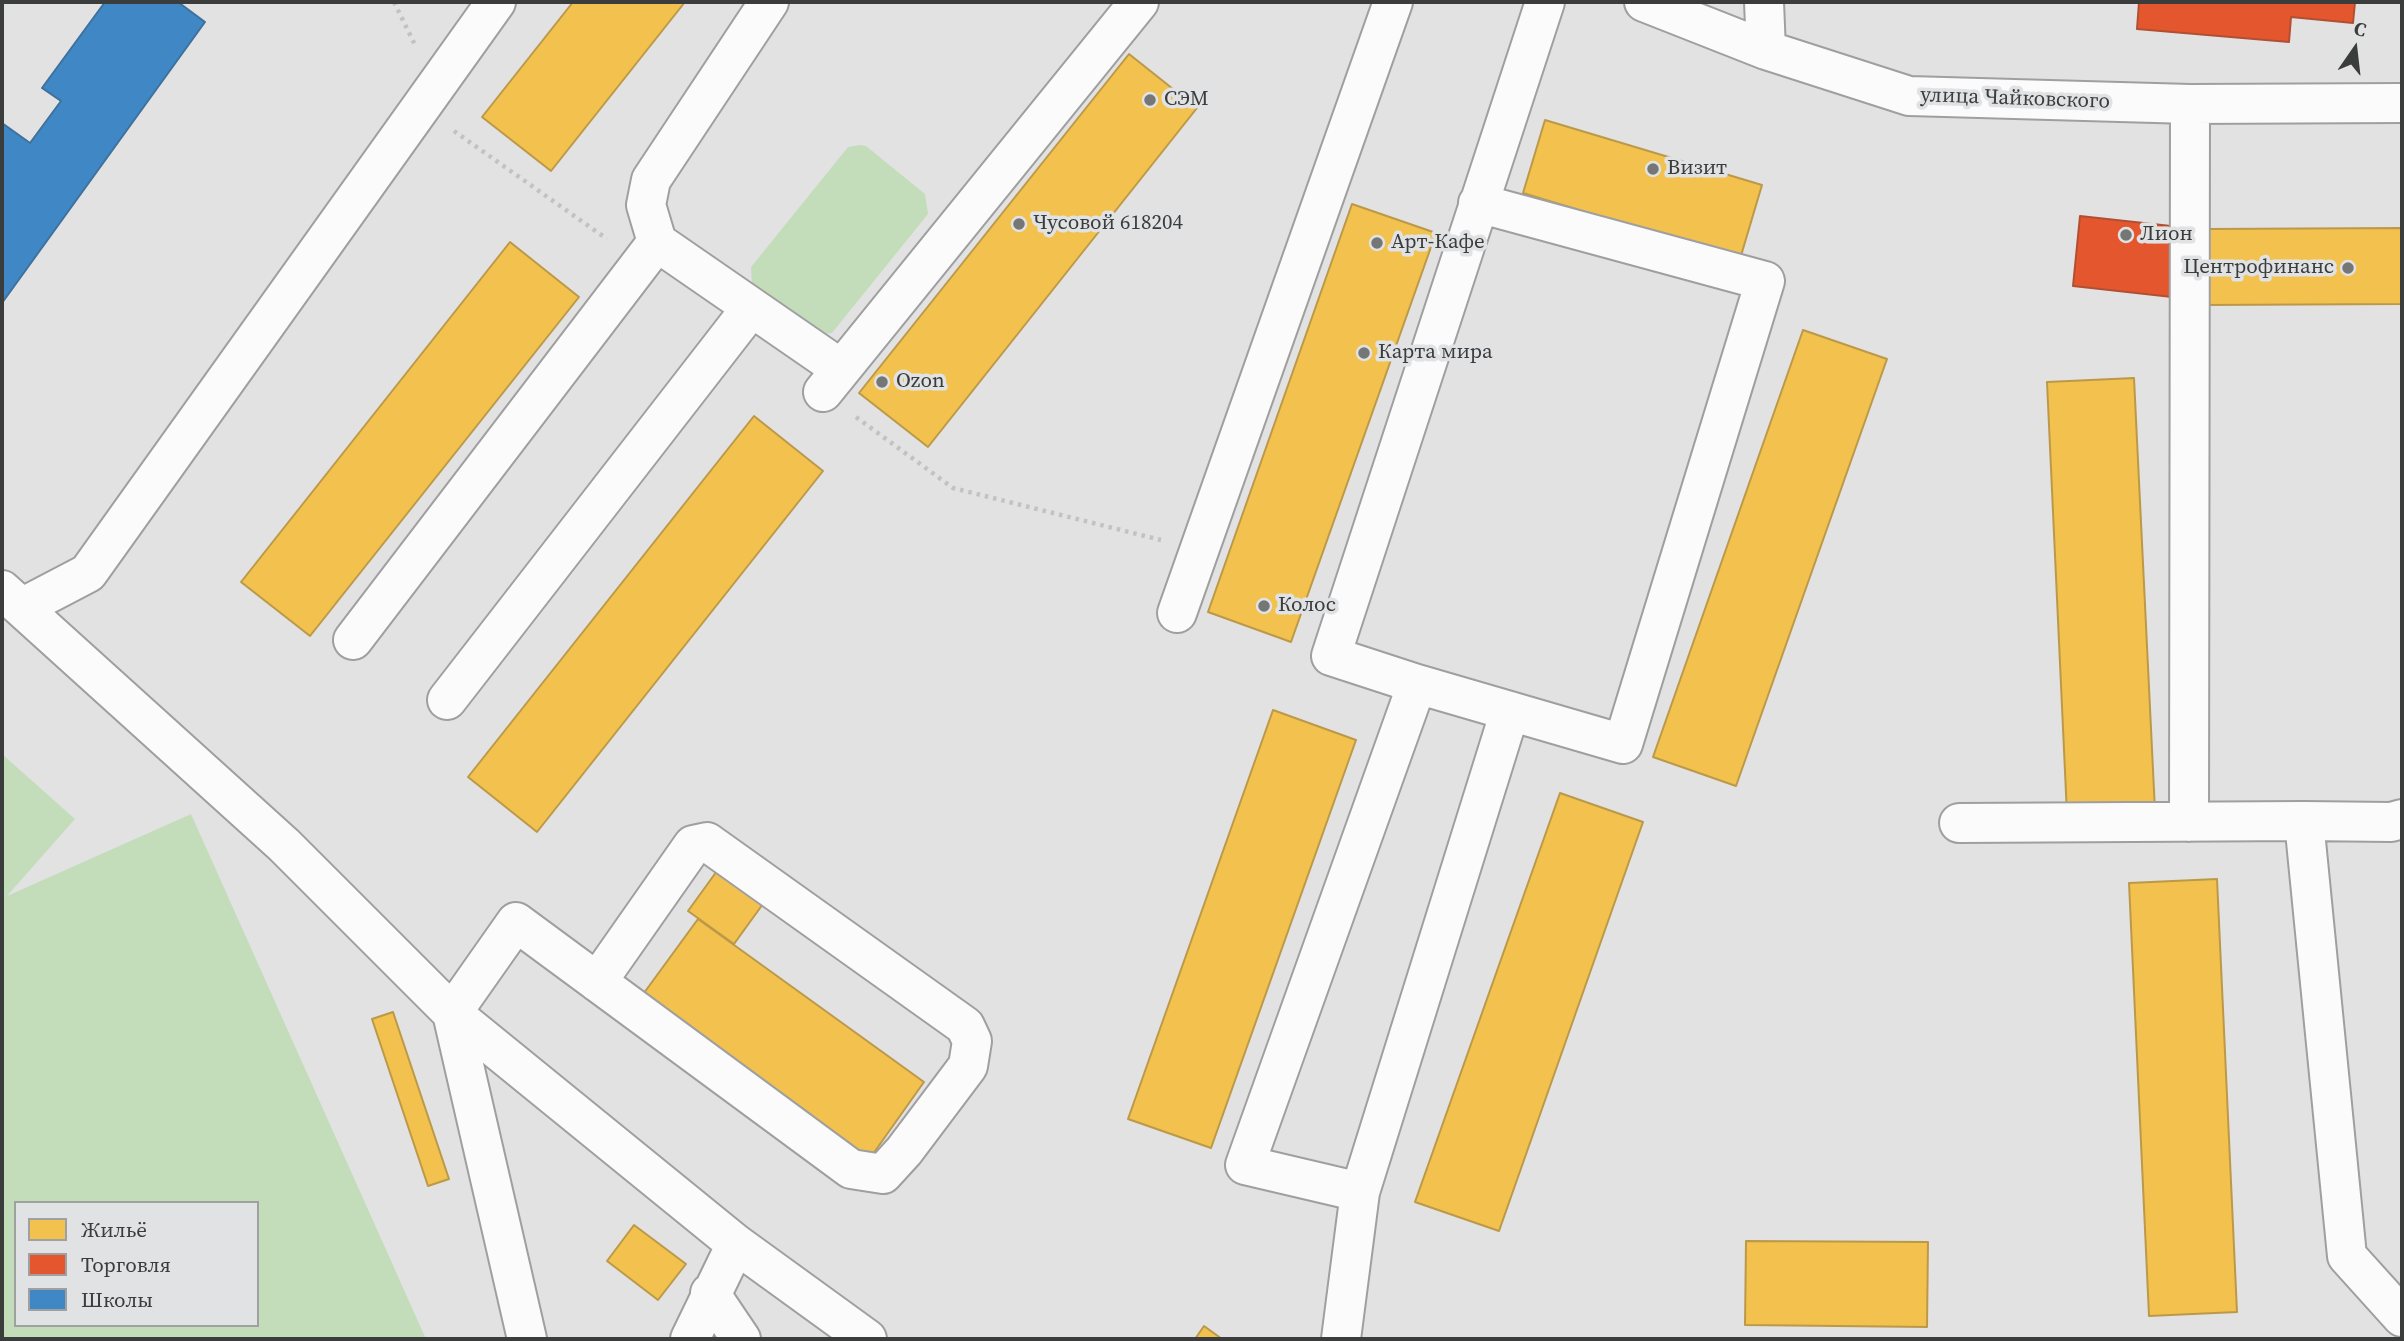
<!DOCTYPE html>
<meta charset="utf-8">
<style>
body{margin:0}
#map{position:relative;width:2404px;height:1341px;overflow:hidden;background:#e2e2e3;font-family:"Source Serif 4",serif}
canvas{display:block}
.frame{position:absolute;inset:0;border:4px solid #3b3c3c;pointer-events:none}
.legend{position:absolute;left:14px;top:1201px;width:245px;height:126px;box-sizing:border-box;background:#e1e2e4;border:2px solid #9fa0a1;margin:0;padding:9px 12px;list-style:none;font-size:21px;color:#3b3c3c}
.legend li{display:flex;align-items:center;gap:14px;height:35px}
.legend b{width:35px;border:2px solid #9fa0a1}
.north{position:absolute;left:2320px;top:14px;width:70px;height:70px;-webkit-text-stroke:5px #e1e2e4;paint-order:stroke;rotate:14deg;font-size:19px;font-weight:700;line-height:28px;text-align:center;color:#3b3c3c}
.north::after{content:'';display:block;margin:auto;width:24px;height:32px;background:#3b3c3c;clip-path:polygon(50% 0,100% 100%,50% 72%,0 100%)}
</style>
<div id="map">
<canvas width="2404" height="1341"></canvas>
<div class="frame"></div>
<ul class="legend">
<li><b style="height:19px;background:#f2c14e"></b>Жильё</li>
<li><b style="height:19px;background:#e4572e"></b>Торговля</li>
<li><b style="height:19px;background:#3f88c5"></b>Школы</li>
</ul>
<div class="north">С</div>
</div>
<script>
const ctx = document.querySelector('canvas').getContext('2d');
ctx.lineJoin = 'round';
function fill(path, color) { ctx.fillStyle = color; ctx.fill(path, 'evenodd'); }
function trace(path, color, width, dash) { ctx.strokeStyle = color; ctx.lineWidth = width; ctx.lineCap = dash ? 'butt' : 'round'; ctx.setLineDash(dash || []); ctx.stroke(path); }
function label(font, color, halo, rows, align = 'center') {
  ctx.font = font + ' "Source Serif 4",serif'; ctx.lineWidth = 7; ctx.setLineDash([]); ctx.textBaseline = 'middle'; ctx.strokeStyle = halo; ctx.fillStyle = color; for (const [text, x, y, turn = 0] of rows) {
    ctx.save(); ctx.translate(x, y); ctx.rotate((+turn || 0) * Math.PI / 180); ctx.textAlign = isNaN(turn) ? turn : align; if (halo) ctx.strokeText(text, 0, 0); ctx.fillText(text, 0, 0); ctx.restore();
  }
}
fill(new Path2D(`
 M 860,145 L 866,146 L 925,194 L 928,214 L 832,333 L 818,335 L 752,286 L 751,267 L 848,147 Z
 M 2,754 L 75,819 L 7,896 L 191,814 L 426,1339 L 2,1339 ZM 16,1203 L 257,1203 L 257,1325 L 16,1325 Z`), '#c3ddbb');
const homes = new Path2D(`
 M 573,2 L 685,2 L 551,171 L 482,117 Z
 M 1129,54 L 1197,108 L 928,447 L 859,393 Z
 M 1545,120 L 1762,185 L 1740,259 L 1523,193 Z
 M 1352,204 L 1436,233 L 1291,642 L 1208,612 Z
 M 2402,228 L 2402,304 L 2206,305 L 2206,229 Z
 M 510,242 L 579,297 L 310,636 L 241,582 Z
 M 1803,330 L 1887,359 L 1736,786 L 1653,757 Z
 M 2134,378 L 2155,811 L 2067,815 L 2047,382 Z
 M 754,416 L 823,471 L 537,832 L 468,777 Z
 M 1273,710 L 1356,740 L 1211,1148 L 1128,1119 Z
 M 1560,793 L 1643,822 L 1499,1231 L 1415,1202 Z
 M 722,864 L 768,897 L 734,944 L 688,911 Z
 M 2217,879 L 2237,1312 L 2149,1316 L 2129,883 Z
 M 698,919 L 924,1082 L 868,1161 L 641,997 Z
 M 393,1012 L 449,1179 L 428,1186 L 372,1019 Z
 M 634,1225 L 686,1264 L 658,1300 L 607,1261 Z
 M 1746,1241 L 1928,1242 L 1927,1327 L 1745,1325 Z
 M 1204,1326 L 1222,1339 L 1195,1339 Z`);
fill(homes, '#f2c14e');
trace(homes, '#bb9949', 2);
const shops = new Path2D(`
 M 2139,2 L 2355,2 L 2353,23 L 2291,17 L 2289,42 L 2137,29 Z
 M 2080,216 L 2180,227 L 2172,297 L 2073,286 Z`);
fill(shops, '#e4572e');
trace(shops, '#b14f32', 2);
const schools = new Path2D(`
 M 105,2 L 178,2 L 205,22 L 2,303 L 2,123 L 30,143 L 61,101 L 42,88 Z`);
fill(schools, '#3f88c5');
trace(schools, '#3e719c', 2);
const minor = new Path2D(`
 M 769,2 L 651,180 L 646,205 L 657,242 L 841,369
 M 1644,2 L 1766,50 L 1909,96 L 2190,104 L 2402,103
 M 1764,2 L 1766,50
 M 823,392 L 1139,2
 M 2,590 L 284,845 L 452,1013 L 736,1244 L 867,1339
 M 23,607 L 88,573 L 496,2
 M 1177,613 L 1393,2
 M 353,640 L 657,242
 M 1417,684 L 1623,744 L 1765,281 L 1478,203
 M 447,700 L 751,308
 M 2304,821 L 2391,822 L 2402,819
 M 2189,822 L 2190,104
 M 1959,823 L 2304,821 L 2347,1256 L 2402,1317
 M 1360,1192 L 1245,1165 L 1417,684 L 1331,656 L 1545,2
 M 710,1293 L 741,1339
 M 527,1339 L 452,1013 L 516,922 L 851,1169 L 883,1174 L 904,1151 L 968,1066 L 972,1041 L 965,1026 L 707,842 L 693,845 L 597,982
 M 690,1339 L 736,1244
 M 1341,1339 L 1360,1192 L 1510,711`);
trace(minor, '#9f9fa0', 42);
trace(new Path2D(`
 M 394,2 L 415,45
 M 454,131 L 607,239
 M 856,417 L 953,488 L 1161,540`), '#c2c2c3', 4.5, [3.5, 5]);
trace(minor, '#fbfbfb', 38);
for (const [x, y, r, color] of [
 [1150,100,7,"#757676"],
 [1653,169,7,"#757676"],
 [1019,224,7,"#757676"],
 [2126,235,7,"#757676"],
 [1377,243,7,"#757676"],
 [2348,268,7,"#757676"],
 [1364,353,7,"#757676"],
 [882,382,7,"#757676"],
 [1264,606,7,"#757676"]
]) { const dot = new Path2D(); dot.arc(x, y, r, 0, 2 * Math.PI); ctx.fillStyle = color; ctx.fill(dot); trace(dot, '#e1e2e4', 2.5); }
label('21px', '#3b3c3c', '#e1e2e4', [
 ["улица Чайковского",2015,99,2]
]);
label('21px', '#3b3c3c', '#e1e2e4', [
 ["СЭМ",1164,100],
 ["Визит",1667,169],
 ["Чусовой 618204",1033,224],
 ["Лион",2140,235],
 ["Арт-Кафе",1391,243],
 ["Центрофинанс",2334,268,"right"],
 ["Карта мира",1378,353],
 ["Ozon",896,382],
 ["Колос",1278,606]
], 'left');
</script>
